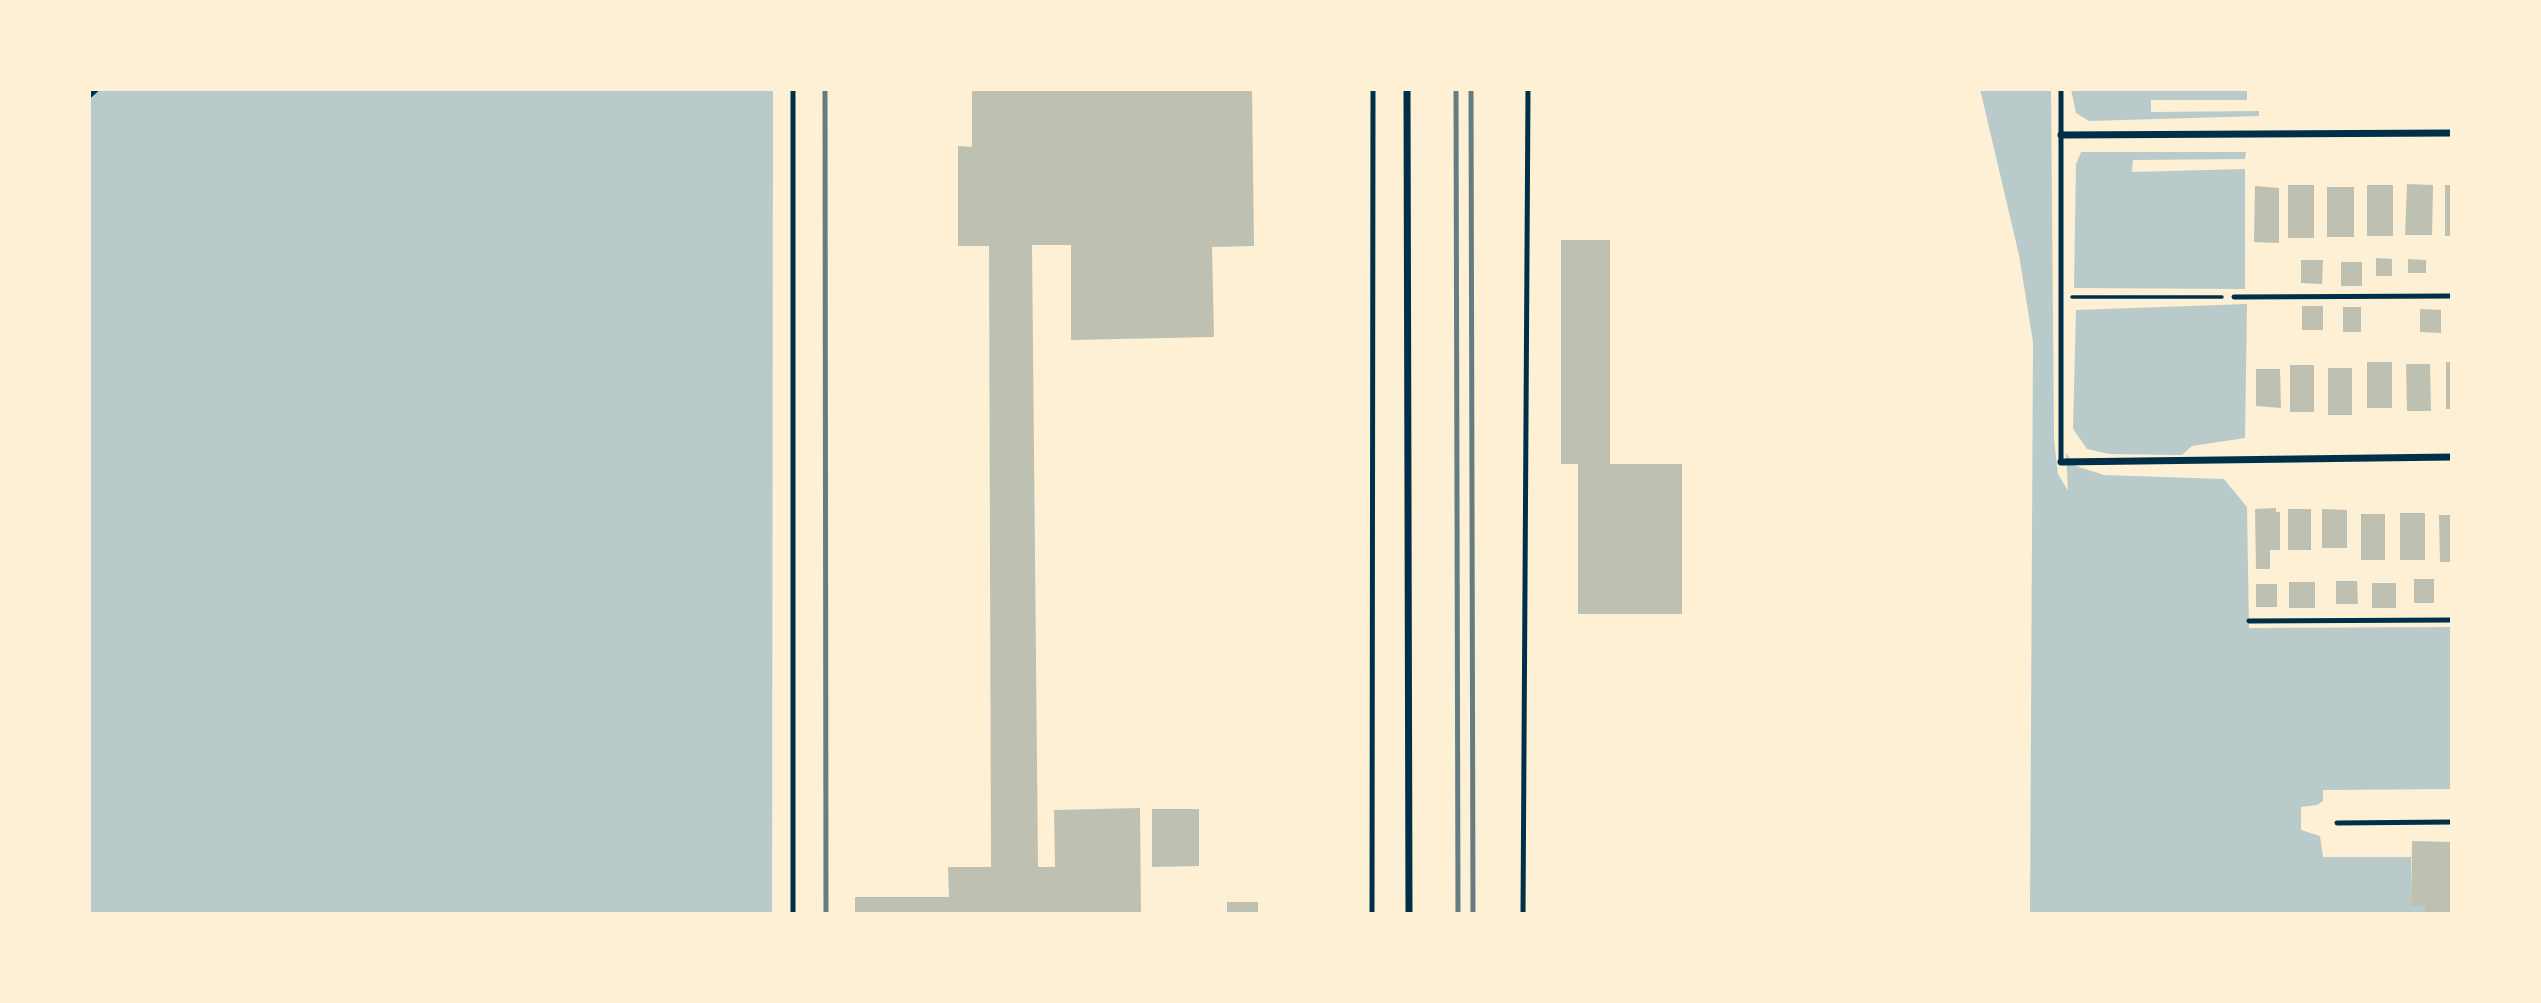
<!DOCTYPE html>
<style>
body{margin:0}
#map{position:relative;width:2541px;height:1003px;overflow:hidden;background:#fdf0d5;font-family:Georgia,serif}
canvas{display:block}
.frame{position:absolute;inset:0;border:91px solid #fdf0d5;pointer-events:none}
</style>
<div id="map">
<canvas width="2541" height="1003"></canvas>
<div class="frame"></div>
</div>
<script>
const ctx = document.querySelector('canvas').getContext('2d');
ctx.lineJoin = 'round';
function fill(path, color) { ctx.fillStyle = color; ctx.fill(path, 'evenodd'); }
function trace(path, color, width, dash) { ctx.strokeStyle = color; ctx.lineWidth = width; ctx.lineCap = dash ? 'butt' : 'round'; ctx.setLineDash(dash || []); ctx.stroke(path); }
fill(new Path2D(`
 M 89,89 L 773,89 L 772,914 L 89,914 Z
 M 1980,89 L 2051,89 L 2054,440 L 2058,474 L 2068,491 L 2066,453 L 2076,466 L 2104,475 L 2224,479 L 2247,507 L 2249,628 L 2452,627 L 2452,789 L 2323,790 L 2323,801 L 2317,805 L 2301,807 L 2301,830 L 2320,836 L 2323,857 L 2411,857 L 2411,906 L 2425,906 L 2425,914 L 2030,914 L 2033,342 L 2019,255 Z
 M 2071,89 L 2247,89 L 2247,100 L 2151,100 L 2151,112 L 2259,111 L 2259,116 L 2089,121 L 2076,113 Z
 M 2081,152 L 2246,152 L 2245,159 L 2133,160 L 2132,172 L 2245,169 L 2245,289 L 2074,288 L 2076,164 Z
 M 2247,304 L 2245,438 L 2192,446 L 2182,455 L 2109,454 L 2087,449 L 2073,429 L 2076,310 Z`), '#b9caca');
fill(new Path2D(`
 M 972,89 L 1252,89 L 1254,246 L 1212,247 L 1214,337 L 1071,340 L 1071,245 L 1032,245 L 1038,867 L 1055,867 L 1054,810 L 1140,808 L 1141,914 L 855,914 L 855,897 L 949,897 L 948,867 L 991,867 L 989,246 L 958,246 L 958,146 L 972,147 Z
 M 2407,184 L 2433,185 L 2432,235 L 2405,235 Z
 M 2288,185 L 2314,185 L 2314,238 L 2288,238 Z
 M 2367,185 L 2393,185 L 2393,236 L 2367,236 Z
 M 2445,185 L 2452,185 L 2452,236 L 2445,236 Z
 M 2255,186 L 2279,188 L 2279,243 L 2254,242 Z
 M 2327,187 L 2354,187 L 2354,237 L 2327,237 Z
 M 1561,240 L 1610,240 L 1610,464 L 1682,464 L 1682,614 L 1578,614 L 1578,464 L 1561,464 Z
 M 2376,258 L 2392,259 L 2392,276 L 2376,276 Z
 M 2408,259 L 2426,260 L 2426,273 L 2408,273 Z
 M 2301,260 L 2323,260 L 2322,284 L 2301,283 Z
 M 2341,262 L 2362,262 L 2362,286 L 2341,286 Z
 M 2302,306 L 2323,306 L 2323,330 L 2302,330 Z
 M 2343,307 L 2361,307 L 2361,332 L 2343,332 Z
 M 2420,309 L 2441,310 L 2441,333 L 2420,332 Z
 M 2367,362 L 2392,362 L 2392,408 L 2367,408 Z
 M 2446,362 L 2452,362 L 2452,409 L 2446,409 Z
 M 2406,364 L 2430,364 L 2431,411 L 2407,411 Z
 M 2290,365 L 2314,365 L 2314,412 L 2290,412 Z
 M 2328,368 L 2352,368 L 2352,415 L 2328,415 Z
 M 2256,369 L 2280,369 L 2281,408 L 2256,406 Z
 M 2276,508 L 2276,512 L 2280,512 L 2280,550 L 2270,550 L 2270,569 L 2256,569 L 2255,509 Z
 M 2288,509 L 2311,509 L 2311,550 L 2288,550 Z
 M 2322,509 L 2347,510 L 2347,548 L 2322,548 Z
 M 2400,513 L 2425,513 L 2425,560 L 2400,560 Z
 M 2361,514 L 2385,514 L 2385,560 L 2361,560 Z
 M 2439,515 L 2452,515 L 2452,562 L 2440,562 Z
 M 2414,579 L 2434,579 L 2434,603 L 2414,603 Z
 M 2336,581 L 2357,581 L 2358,604 L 2336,604 Z
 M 2289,582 L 2315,582 L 2315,608 L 2289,608 Z
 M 2372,583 L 2396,583 L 2396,608 L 2372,608 Z
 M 2256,584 L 2277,584 L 2277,607 L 2256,607 Z
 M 1152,809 L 1199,809 L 1199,866 L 1152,867 Z
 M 2412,841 L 2452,842 L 2452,914 L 2425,914 L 2425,906 L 2411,906 Z
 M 1227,902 L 1258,902 L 1258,914 L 1227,914 Z`), '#bec0b2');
trace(new Path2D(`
 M 2072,297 L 2222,297`), '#003049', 3.5);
trace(new Path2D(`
 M 793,89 L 793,914
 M 2061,89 L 2061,462
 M 89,96 L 97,89
 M 2234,297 L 2452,296
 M 2249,621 L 2452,620
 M 2337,823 L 2452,822
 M 1372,914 L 1373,89
 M 1523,914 L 1528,89`), '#003049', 5);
trace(new Path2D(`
 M 1407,89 L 1409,914
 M 2061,135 L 2452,133
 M 2061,462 L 2452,457`), '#003049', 7);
trace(new Path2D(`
 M 825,89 L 826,914
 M 1456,89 L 1458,914
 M 1471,89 L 1473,914`), '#657d81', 5);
</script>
